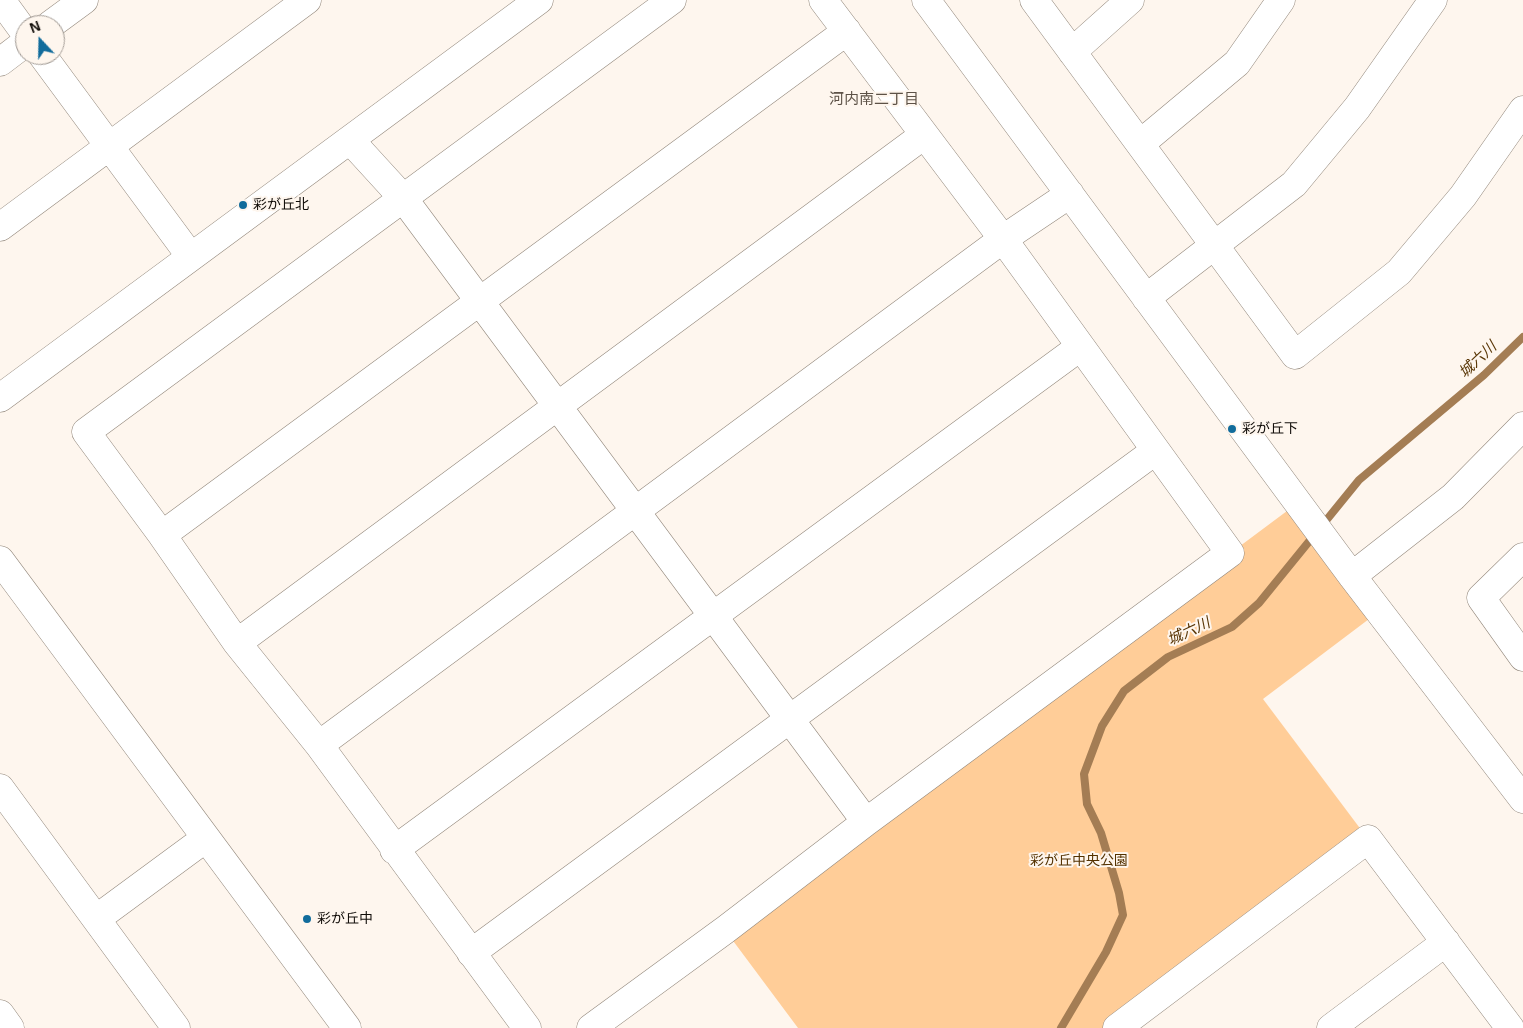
<!DOCTYPE html>
<meta charset="utf-8">
<style>
body{margin:0}
#map{position:relative;width:1523px;height:1028px;overflow:hidden;background:#fef6ee;font-family:Arial,sans-serif}
canvas{display:block}
.north{position:absolute;left:15px;top:15px;width:50px;height:50px;box-sizing:border-box;background:#fef6ee;border:1px solid #9f9892;border-radius:50%;rotate:339deg;font-size:14px;font-weight:700;line-height:20px;text-align:center;color:#100c08}
.north::after{content:'';display:block;margin:auto;width:18px;height:22px;background:#116c9c;clip-path:polygon(50% 0,100% 100%,50% 72%,0 100%)}
</style>
<div id="map">
<canvas width="1523" height="1028"></canvas>
<div class="north">N</div>
</div>
<script>
const ctx = document.querySelector('canvas').getContext('2d');
ctx.lineJoin = 'round';
function fill(path, color) { ctx.fillStyle = color; ctx.fill(path, 'evenodd'); }
function trace(path, color, width, dash) { ctx.strokeStyle = color; ctx.lineWidth = width; ctx.lineCap = dash ? 'butt' : 'round'; ctx.setLineDash(dash || []); ctx.stroke(path); }
function label(font, color, halo, rows, align = 'center') {
  ctx.font = font + ' Arial,"Noto Sans JP",sans-serif'; ctx.lineWidth = 4; ctx.setLineDash([]); ctx.textBaseline = 'middle'; ctx.strokeStyle = halo; ctx.fillStyle = color; for (const [text, x, y, turn = 0] of rows) {
    ctx.save(); ctx.translate(x, y); ctx.rotate((+turn || 0) * Math.PI / 180); ctx.textAlign = isNaN(turn) ? turn : align; if (halo) ctx.strokeText(text, 0, 0); ctx.fillText(text, 0, 0); ctx.restore();
  }
}
fill(new Path2D(`
 M 1287,511 L 1369,619 L 1263,699 L 1368,839 L 1115,1028 L 798,1028 L 725,930 Z`), '#ffcd98');
trace(new Path2D(`
 M 1061,1028 L 1106,952 L 1123,915 L 1119,893 L 1101,833 L 1087,804 L 1084,774 L 1102,726 L 1124,691 L 1168,657 L 1232,627 L 1259,603 L 1359,480 L 1484,375 L 1523,337`), '#a47d54', 8);
const minor = new Path2D(`
 M 1,0 L 25,33
 M 926,0 L 1352,576 L 1523,799
 M 1034,0 L 1295,355 L 1399,272 L 1463,196 L 1523,110
 M 50,25 L 84,0
 M 1072,52 L 1130,0
 M 42,55 L 191,257
 M 0,62 L 25,43
 M 350,140 L 403,198 L 866,822
 M 1140,144 L 1237,63 L 1281,0
 M 0,227 L 307,0
 M 1146,298 L 1294,184 L 1357,108 L 1433,0
 M 0,398 L 539,0
 M 162,535 L 847,31
 M 1523,557 L 1481,598 L 1523,657
 M 0,560 L 347,1028
 M 1352,576 L 1453,497 L 1523,426
 M 237,643 L 924,135
 M 319,745 L 1003,239 L 1070,194
 M 0,788 L 176,1028
 M 394,850 L 1080,347
 M 96,919 L 206,838
 M 471,953 L 1155,451
 M 0,1014 L 10,1028
 M 527,1028 L 319,745 L 237,643 L 162,535 L 86,432 L 672,0
 M 591,1028 L 725,930 L 866,822 L 1230,553 L 1003,239 L 823,0
 M 1117,1028 L 1368,839 L 1510,1028
 M 1331,1028 L 1446,942`);
trace(minor, '#92877b', 29);
trace(minor, '#fff', 28);
for (const [x, y, r, color] of [
 [243,205,5,"#116c9c"],
 [1232,429,5,"#116c9c"],
 [307,919,5,"#116c9c"]
]) { const dot = new Path2D(); dot.arc(x, y, r, 0, 2 * Math.PI); ctx.fillStyle = color; ctx.fill(dot); trace(dot, '#fef6ee', 2); }
label('14px', '#100c08', '#fef6ee', [
 ["彩が丘北",253,205],
 ["彩が丘下",1242,429],
 ["彩が丘中",317,919]
], 'left');
label('14px', '#543200', '#fef6ee', [
 ["彩が丘中央公園",1079,861]
]);
label('15px', '#5d5247', '#fef6ee', [
 ["河内南二丁目",874,100]
]);
label('italic 15px', '#5a3707', '#fef6ee', [
 ["城六川",1478,360,-43],
 ["城六川",1189,632,-25]
]);
</script>
